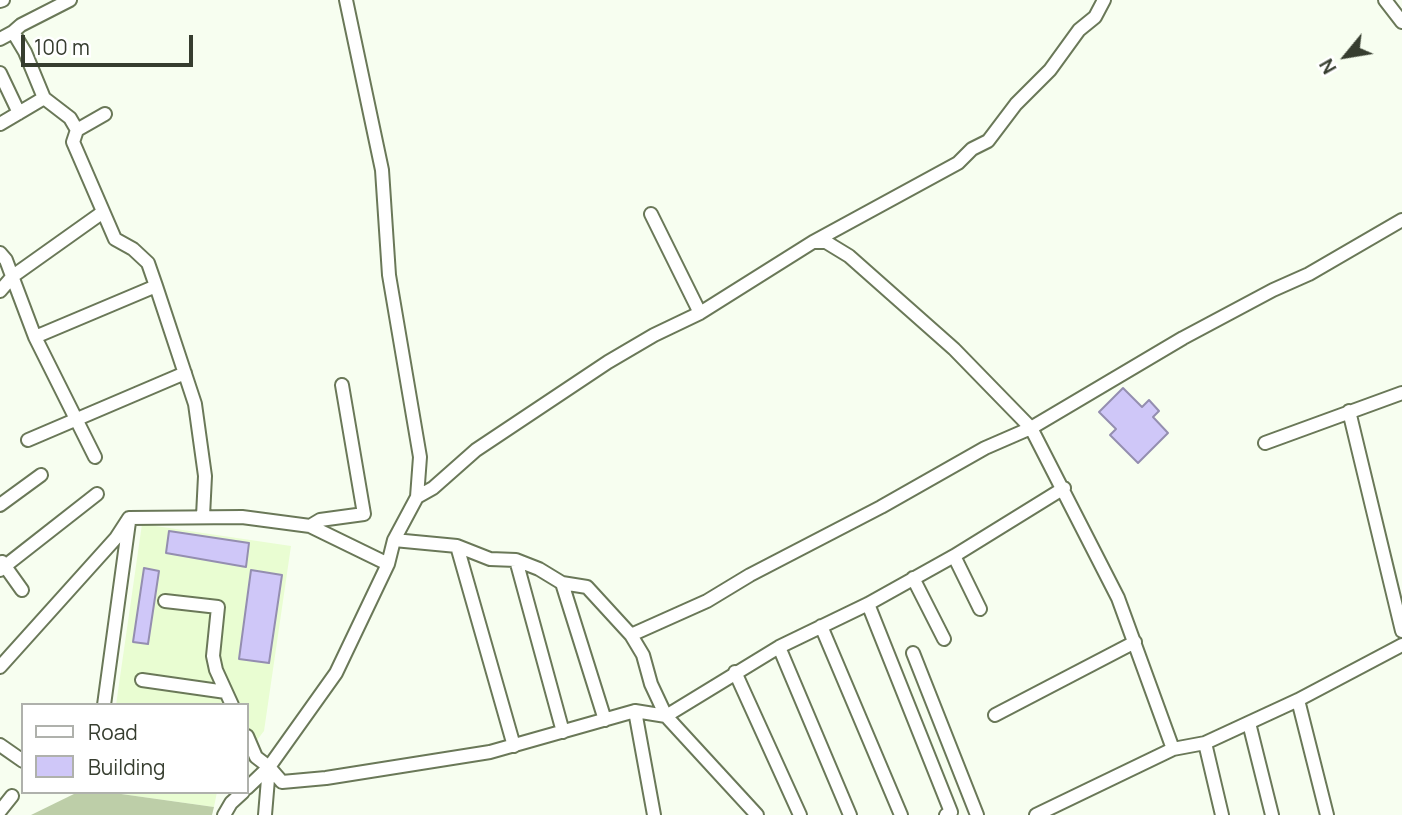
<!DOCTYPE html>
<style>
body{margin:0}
#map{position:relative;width:1402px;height:815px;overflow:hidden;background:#f7fef0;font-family:Manrope,sans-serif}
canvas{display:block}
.legend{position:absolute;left:21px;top:703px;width:228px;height:91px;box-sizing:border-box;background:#fff;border:2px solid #afb1ac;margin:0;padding:9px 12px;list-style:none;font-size:21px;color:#363d2f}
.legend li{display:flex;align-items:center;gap:14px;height:35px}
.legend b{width:35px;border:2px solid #afb1ac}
.north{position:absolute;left:1311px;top:21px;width:70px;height:70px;-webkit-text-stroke:5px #fff;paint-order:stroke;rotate:240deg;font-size:19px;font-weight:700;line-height:28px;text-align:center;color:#363d2f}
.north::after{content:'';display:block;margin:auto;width:24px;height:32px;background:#363d2f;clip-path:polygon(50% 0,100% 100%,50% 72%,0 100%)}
.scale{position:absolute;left:21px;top:35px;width:172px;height:32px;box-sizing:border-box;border:4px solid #363d2f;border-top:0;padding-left:9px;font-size:21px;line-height:24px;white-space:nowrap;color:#363d2f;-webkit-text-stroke:5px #fff;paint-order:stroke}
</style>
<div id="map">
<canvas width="1402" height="815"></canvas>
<ul class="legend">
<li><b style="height:9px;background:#fff"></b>Road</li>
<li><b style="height:19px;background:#cfc7f8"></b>Building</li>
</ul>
<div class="north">N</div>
<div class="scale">100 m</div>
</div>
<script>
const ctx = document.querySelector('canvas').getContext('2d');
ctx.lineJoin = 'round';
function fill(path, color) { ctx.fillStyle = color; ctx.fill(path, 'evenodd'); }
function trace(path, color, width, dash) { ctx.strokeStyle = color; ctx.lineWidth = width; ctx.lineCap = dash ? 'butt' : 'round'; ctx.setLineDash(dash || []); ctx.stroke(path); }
fill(new Path2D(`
 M 142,524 L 291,546 L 264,731 L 247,753 L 247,705 L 116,705 Z
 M 107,792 L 217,792 L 214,807 Z`), '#e9fdd2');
fill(new Path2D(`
 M 78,792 L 107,792 L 214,807 L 212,815 L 31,815 Z`), '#bdcea8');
const building = new Path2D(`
 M 1123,388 L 1142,407 L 1149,400 L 1159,411 L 1153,417 L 1168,433 L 1138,463 L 1110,435 L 1116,429 L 1099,412 Z
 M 169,531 L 249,543 L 246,567 L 166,553 Z
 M 144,568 L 159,571 L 148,644 L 133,642 Z
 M 251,570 L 282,575 L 269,663 L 239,659 Z`);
fill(building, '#cfc7f8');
trace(building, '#948eb0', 2);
const minor = new Path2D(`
 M 70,0 L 21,25 L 13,32 L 25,52 L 44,98 L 70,118 L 77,130
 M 1385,0 L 1402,22
 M 0,1 L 3,0
 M 0,39 L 13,32
 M 0,73 L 19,113
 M 105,114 L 77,130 L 73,142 L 115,239 L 133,249 L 148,263 L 156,286 L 195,404 L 205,476 L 203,516
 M 0,124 L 44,98
 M 651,214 L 700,313
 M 813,242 L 826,242 L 849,256 L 954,349 L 1031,428 L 1118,598 L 1173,749
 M 0,253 L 6,260 L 35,337 L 95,457
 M 0,291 L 13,276 L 103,212
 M 35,337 L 156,286
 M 1349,411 L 1402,631
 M 28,440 L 185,373
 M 1265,443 L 1402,393
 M 417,497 L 433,488 L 476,450 L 608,362 L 654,335 L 700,313 L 813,242 L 958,163 L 972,149 L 988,141 L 1016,104 L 1050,70 L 1079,30 L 1095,17 L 1104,0
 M 0,505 L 41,475
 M 129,518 L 242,517 L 310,526 L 388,564
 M 310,526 L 320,520 L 364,514 L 342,385
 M 394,540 L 457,546 L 490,559 L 516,560 L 539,569 L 562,583 L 587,587 L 631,635 L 643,655 L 651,684 L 666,716 L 757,815
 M 457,546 L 514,746
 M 954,556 L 980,609
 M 516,560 L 563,732
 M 2,562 L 22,590
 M 0,570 L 97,494
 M 913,578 L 944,639
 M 562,583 L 605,720
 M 165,601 L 218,607 L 213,656 L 216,670 L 232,705
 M 868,604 L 951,812 L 946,815
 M 821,626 L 901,815
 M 631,635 L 707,601 L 750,575 L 881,507 L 985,448 L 1031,428 L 1183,338 L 1273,290 L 1309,274 L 1402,220
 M 779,647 L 850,815
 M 913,653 L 977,815
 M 0,667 L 116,538 L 129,518
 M 735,672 L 800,815
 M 142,680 L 226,692
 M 1298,700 L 1327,815
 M 104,705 L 129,522
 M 635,711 L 654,815
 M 995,715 L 1135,642
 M 1249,723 L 1272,815
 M 247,736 L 256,757 L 269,767 L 282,782 L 326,778 L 490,752 L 635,711 L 666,716 L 779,647 L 868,604 L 954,556 L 1064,488
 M 1205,743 L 1222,815
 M 0,745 L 23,761
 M 247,788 L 269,767 L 336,673 L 388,564 L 394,540 L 417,497 L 420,457 L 389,275 L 382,170 L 346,0
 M 0,811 L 12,796
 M 224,815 L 231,803 L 243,792
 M 265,815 L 269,767
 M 1036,815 L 1173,749 L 1205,743 L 1298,700 L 1402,645`);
trace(minor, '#6a7858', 16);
trace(minor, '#fff', 12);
</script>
